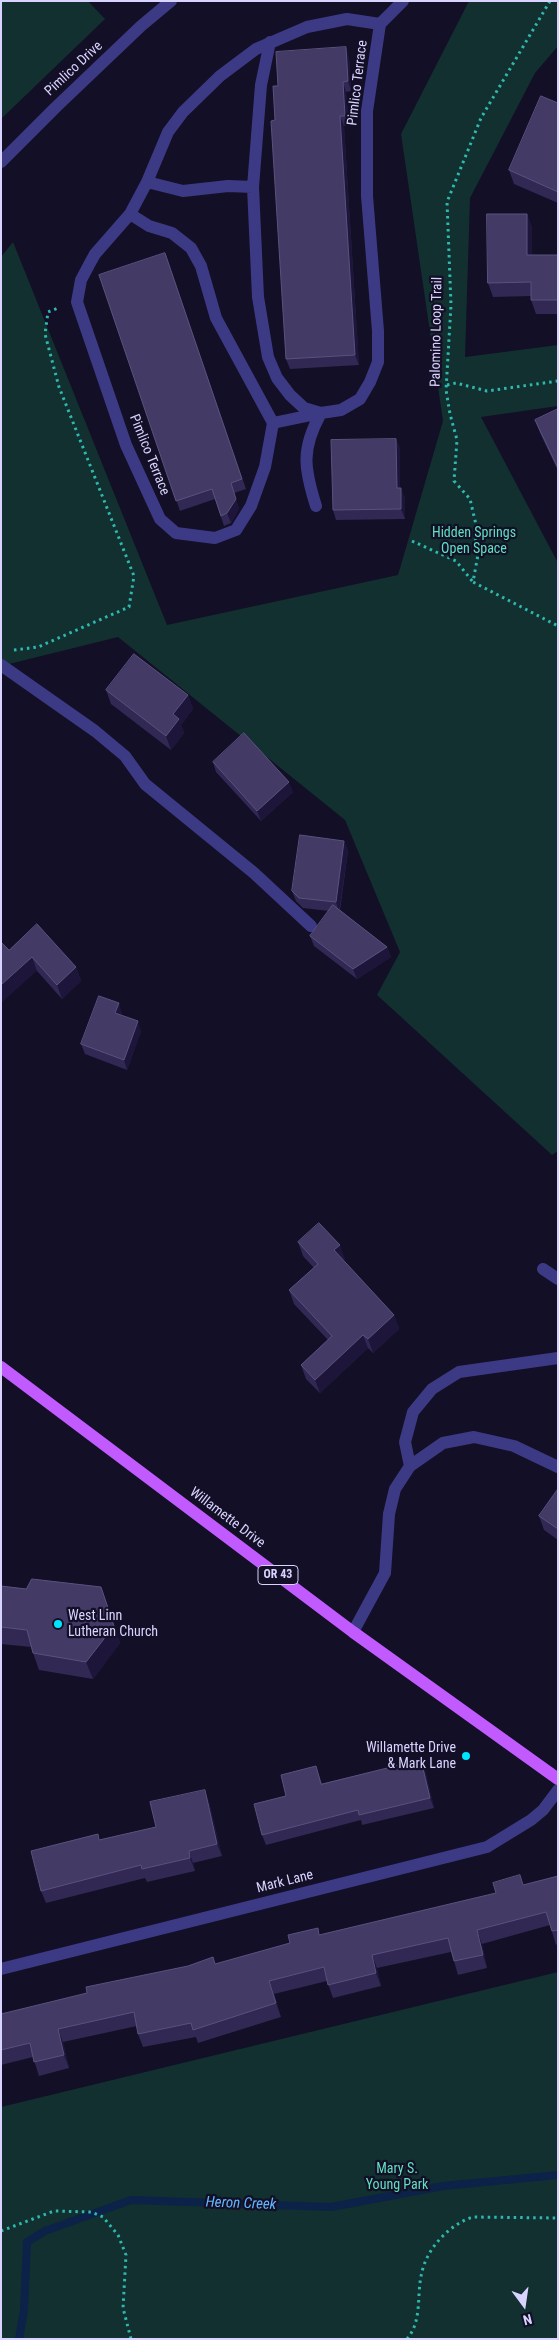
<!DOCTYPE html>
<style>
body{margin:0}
#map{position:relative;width:559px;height:2340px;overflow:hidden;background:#130f26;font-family:"Roboto Condensed",sans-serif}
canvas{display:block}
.frame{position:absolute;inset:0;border:2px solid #d9d4ff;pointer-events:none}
.north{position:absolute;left:499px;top:2280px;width:50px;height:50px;-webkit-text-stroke:4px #130f26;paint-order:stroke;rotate:166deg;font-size:14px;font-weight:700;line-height:20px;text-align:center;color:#d9d4ff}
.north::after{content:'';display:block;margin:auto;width:18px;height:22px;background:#d9d4ff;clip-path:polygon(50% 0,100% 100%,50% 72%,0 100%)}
</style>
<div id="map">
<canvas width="559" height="2340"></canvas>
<div class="frame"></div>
<div class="north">N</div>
</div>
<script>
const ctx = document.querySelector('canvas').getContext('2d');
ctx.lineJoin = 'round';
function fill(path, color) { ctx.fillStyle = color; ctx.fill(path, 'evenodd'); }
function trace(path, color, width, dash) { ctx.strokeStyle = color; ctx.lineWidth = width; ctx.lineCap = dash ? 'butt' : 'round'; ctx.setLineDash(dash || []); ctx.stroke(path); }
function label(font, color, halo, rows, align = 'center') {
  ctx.font = font + ' "Roboto Condensed",sans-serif'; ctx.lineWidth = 4.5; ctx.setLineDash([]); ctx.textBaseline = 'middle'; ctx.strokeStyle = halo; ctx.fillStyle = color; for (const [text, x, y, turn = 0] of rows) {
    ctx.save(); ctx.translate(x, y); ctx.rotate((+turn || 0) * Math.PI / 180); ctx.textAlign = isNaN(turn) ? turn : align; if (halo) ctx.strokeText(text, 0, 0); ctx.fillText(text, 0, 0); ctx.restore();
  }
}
fill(new Path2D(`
 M 1,1 L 88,1 L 105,19 L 1,119 Z
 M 469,1 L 558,1 L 558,46 L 535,73 L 470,198 L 465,357 L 558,345 L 558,406 L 481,417 L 558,563 L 558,1151 L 552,1155 L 377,995 L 400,952 L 345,820 L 118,637 L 1,666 L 1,257 L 13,242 L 167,625 L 398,575 L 443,421 L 401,134 Z
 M 558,1972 L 558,2339 L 1,2339 L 1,2107 Z`), '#12302f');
trace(new Path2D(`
 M 19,2339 L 24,2311 L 27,2242 L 45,2231 L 131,2200 L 331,2207 L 443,2186 L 558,2175`), '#0c2248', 8);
trace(new Path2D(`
 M 550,1 L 481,118 L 447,202 L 451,305 L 446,390 L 450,414 L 457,440 L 454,481 L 470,499 L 477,529 L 475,545 L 479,549 L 473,582 L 558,626
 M 447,385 L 456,383 L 487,391 L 558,381
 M 412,541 L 456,561 L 473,582
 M 14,650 L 38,647 L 129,607 L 134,576 L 59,387 L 45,334 L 48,312 L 58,308
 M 1,2231 L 54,2211 L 91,2212 L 103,2217 L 118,2235 L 126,2255 L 123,2308 L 131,2339
 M 407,2339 C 423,2320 416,2294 422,2272 C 427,2248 450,2224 473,2217 L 558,2218`), '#2fb8b0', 3, [2.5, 4]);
trace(new Path2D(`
 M 270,42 L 261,85 L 253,187 L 258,297 L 268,357 L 277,378 L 290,395 L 304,408 L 321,413 L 341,410 L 360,399 L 370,382 L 378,362 L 378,331 L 367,196 L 367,111 L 380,24 L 403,1
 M 1,162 L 56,107 L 141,26 L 171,1
 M 147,182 L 183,191 L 228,186 L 253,187
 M 130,214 L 149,226 L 172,233 L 191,248 L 201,266 L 216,318 L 273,423
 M 321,413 L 273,423 L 265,467 L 251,506 L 236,530 L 215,538 L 176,533 L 160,519 L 126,445 L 77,302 L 81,280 L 90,263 L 95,254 L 130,214 L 147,182 L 168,132 L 183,112 L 220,76 L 256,49 L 307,27 L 347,19 L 380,24
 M 316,506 C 304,468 301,449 321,413
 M 1,665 L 95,731 L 125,756 L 145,784 L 254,873 L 311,926
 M 543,1269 L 558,1279
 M 410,1466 L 405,1442 L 413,1412 L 432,1389 L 459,1372 L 558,1358
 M 353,1632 L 385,1573 L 389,1514 L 395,1489 L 410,1466 L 443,1443 L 474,1437 L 514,1446 L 558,1467
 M 1,1969 L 487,1847 L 531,1820 L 543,1810 L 558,1790`), '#3d3a85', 12);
trace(new Path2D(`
 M 1,1367 L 353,1632 L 558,1779`), '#c25bff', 12);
fill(new Path2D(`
 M 349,57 L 351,91 L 346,92 L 349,126 L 344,126 L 359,365 L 290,369 L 286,359 L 275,120 Z
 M 558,103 L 558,203 L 514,184 L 509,170 Z
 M 527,214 L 532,228 L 532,255 L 558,255 L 558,314 L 536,314 L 531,300 L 531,296 L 493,297 L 488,283 Z
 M 165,253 L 246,489 L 234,493 L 239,509 L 231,523 L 224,526 L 215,499 L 180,511 L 99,275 Z
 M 558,409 L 558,471 L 540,433 L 535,420 Z
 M 396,439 L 400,449 L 400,488 L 405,498 L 405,519 L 336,520 L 333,510 Z
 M 106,690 L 188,695 L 193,709 L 181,725 L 184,733 L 171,750 L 111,704 Z
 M 213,762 L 293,792 L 261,821 L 216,772 Z
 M 344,841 L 348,851 L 340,910 L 387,947 L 391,957 L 357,979 L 314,946 L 310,936 L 329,911 L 303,908 L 296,901 L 292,891 Z
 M 9,950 L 76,967 L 81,981 L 62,999 L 37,971 Z
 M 122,1013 L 121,1015 L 141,1031 L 127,1070 L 85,1054 L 81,1044 Z
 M 298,1242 L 345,1259 L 343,1260 L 394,1315 L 399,1329 L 373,1353 L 368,1348 L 320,1393 L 306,1379 L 301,1365 L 328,1340 L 294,1304 L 289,1290 L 314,1268 L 303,1256 Z
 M 558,1489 L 558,1540 L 544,1530 L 539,1516 Z
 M 1,1586 L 107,1604 L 120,1643 L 93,1679 L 39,1670 L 31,1647 L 1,1644 Z
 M 421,1760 L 425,1770 L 434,1808 L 362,1825 L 361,1820 L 266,1845 L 262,1835 L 286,1796 L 316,1766 L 322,1784 Z
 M 209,1802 L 222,1856 L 193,1863 L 195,1871 L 147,1882 L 145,1878 L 46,1903 L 41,1891 L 100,1840 L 156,1827 Z
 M 558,1876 L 558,1944 L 556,1945 L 550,1925 L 482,1944 L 487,1968 L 458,1975 L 454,1961 L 451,1952 L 377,1968 L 381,1986 L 333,1998 L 327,1981 L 274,1994 L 281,2017 L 198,2043 L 196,2037 L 143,2047 L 138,2034 L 137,2026 L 63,2042 L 69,2068 L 39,2076 L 33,2057 L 1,2065 L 1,2014 L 215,1964 L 320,1935 L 496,1893 Z`), '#312854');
fill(new Path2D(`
 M 346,47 L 349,57 L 351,91 L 348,81 Z
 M 343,82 L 346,92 L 349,126 L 345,116 Z
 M 340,116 L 344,126 L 359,365 L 355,355 Z
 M 527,214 L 532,228 L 532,269 L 527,255 Z
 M 396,439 L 400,449 L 400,498 L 397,488 Z
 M 231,483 L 239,509 L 231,523 L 227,513 Z
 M 401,488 L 405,498 L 405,519 L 401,509 Z
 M 188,695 L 193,709 L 181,725 L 184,733 L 171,750 L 166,736 L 173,714 Z
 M 289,782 L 293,792 L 261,821 L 257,811 Z
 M 344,841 L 348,851 L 339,912 L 336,902 Z
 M 387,947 L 391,957 L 357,979 L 353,969 Z
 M 32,957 L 37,971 L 1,1003 L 1,985 Z
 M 76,967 L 81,981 L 62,999 L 57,985 Z
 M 119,1003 L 122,1013 L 119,1023 L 115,1013 Z
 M 138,1021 L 141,1031 L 127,1070 L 124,1060 Z
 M 340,1245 L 345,1259 L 339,1264 L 334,1250 Z
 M 394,1315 L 399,1329 L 373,1353 L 368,1339 Z
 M 363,1335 L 368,1348 L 320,1393 L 315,1380 Z
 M 101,1587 L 120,1643 L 93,1679 L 86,1662 Z
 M 421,1760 L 425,1770 L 434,1808 L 430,1798 Z
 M 205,1790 L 209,1802 L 222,1856 L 217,1844 Z
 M 189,1851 L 193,1863 L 195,1871 L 190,1858 Z
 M 477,1930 L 482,1944 L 487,1968 L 483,1955 Z
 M 372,1955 L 377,1968 L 381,1986 L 376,1973 Z
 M 269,1981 L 274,1994 L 281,2017 L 276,2003 Z
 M 58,2029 L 63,2042 L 69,2068 L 64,2055 Z`), '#1d163a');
const building = new Path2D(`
 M 346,47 L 348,81 L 343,82 L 345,116 L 340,116 L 355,355 L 286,359 L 271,121 L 275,120 L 273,86 L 278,86 L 276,52 Z
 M 541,96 L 558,103 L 558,192 L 509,170 Z
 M 487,214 L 527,214 L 527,255 L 558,255 L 558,300 L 531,300 L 531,282 L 488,283 Z
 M 165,253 L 242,479 L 231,483 L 236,499 L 227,513 L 221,516 L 212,489 L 176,501 L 99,275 Z
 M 558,409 L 558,468 L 535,420 Z
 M 396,439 L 397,488 L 401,488 L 401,509 L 333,510 L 331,440 Z
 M 134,654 L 188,695 L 173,714 L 179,719 L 166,736 L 106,690 Z
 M 244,733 L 289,782 L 257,811 L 213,762 Z
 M 300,835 L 344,841 L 336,902 L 299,898 L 292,891 Z
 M 333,905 L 387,947 L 353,969 L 310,936 Z
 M 37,924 L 76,967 L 57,985 L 32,957 L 1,985 L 1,942 L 9,950 Z
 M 99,996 L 119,1003 L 115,1013 L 138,1021 L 124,1060 L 81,1044 Z
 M 319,1223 L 340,1245 L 334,1250 L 394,1315 L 368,1339 L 363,1335 L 315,1380 L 301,1365 L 332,1336 L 289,1290 L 318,1264 L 298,1242 Z
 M 558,1489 L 558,1529 L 539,1516 Z
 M 32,1579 L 101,1587 L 114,1626 L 86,1662 L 33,1653 L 27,1630 L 1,1627 L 1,1586 L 26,1589 Z
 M 421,1760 L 430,1798 L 359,1815 L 358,1810 L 262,1835 L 254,1804 L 286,1796 L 281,1775 L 316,1766 L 321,1784 Z
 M 205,1790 L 217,1844 L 189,1851 L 190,1858 L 142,1869 L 141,1865 L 41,1891 L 31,1851 L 98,1834 L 99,1840 L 156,1827 L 150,1802 Z
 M 520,1875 L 523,1885 L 558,1876 L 558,1930 L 552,1931 L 546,1912 L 477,1930 L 483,1955 L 454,1961 L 448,1938 L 372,1955 L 376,1973 L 328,1985 L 324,1967 L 269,1981 L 276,2003 L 193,2030 L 191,2023 L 138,2034 L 134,2012 L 58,2029 L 64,2055 L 34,2062 L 30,2043 L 1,2050 L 1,2014 L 87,1993 L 86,1987 L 188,1966 L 213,1957 L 215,1964 L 290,1943 L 288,1935 L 318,1928 L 319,1935 L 496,1893 L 493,1883 Z`);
fill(building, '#433a66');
trace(building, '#5a527e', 1);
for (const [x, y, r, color] of [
 [58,1624,5,"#00e5ff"],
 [466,1756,5,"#00e5ff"]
]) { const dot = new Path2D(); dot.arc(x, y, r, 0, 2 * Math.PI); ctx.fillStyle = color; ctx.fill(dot); trace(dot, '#130f26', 2); }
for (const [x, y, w] of [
 [278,1575,40]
]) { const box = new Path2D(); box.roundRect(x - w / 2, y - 9.5, w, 19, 4); ctx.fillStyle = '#130f26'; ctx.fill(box); trace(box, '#d9d4ff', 1); }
label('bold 12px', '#d9d4ff', null, [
 ["OR 43",278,1575]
]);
label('14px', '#d9d4ff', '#130f26', [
 ["Pimlico Drive",74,69,-43],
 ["Pimlico Terrace",358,83,-83],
 ["Palomino Loop Trail",437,332,-89],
 ["Pimlico Terrace",149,455,68],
 ["Willamette Drive",227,1518,37],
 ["Mark Lane",285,1882,-14]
]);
label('14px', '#5fe0c0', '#130f26', [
 ["Hidden Springs",474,533],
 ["Open Space",474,549],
 ["Mary S.",397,2169],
 ["Young Park",397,2185]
]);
label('14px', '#d9d4ff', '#130f26', [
 ["West Linn",68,1616],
 ["Lutheran Church",68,1632],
 ["Willamette Drive",456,1748,"right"],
 ["& Mark Lane",456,1764,"right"]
], 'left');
label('italic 15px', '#62b6ff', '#130f26', [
 ["Heron Creek",241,2204,2]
]);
</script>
